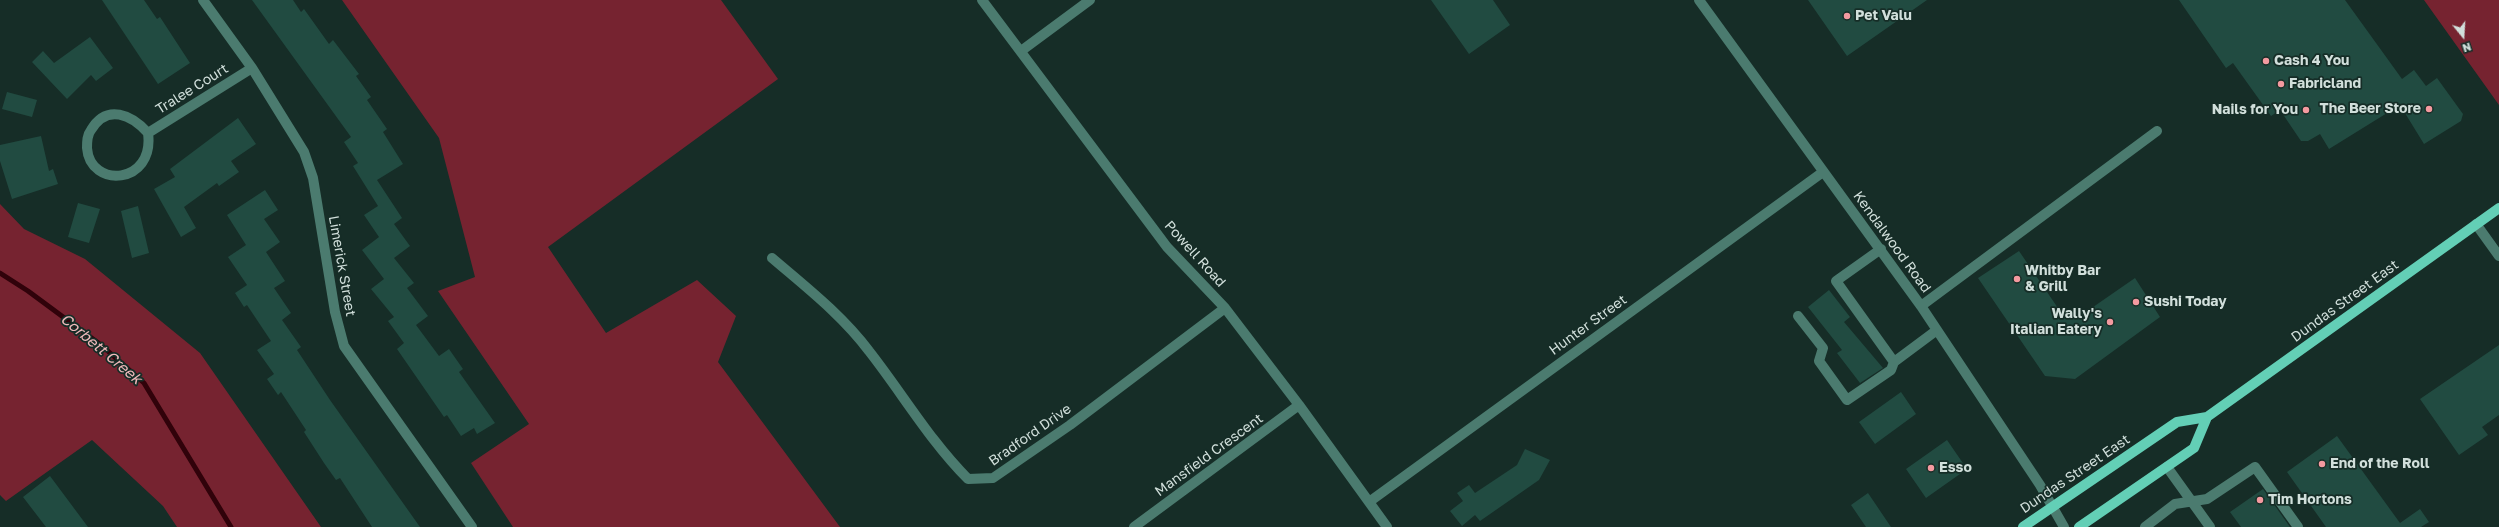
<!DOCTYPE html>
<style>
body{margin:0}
#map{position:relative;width:2499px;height:527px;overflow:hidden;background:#162d27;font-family:"Golos Text",sans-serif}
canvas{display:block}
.north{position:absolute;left:2443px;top:16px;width:40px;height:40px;-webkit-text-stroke:3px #162d27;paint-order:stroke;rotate:162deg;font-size:11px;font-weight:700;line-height:16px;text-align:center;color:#d1dfdb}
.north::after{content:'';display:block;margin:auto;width:14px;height:18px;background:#d1dfdb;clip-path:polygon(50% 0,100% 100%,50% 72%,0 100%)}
</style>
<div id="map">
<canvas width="2499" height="527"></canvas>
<div class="north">N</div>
</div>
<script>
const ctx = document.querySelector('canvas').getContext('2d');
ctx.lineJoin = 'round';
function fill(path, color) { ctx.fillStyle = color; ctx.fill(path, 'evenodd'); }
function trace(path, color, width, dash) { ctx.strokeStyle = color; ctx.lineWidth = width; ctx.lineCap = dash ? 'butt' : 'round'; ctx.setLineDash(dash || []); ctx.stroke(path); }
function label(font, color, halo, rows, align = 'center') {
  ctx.font = font + ' "Golos Text",sans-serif'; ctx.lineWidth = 3.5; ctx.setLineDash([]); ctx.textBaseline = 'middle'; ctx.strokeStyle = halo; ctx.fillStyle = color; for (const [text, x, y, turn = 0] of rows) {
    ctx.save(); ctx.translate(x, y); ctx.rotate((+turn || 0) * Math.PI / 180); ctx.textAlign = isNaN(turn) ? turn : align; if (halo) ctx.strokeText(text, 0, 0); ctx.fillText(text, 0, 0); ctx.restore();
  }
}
fill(new Path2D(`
 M 342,0 L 721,0 L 778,79 L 548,247 L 606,333 L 697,280 L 736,316 L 718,362 L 840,527 L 513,527 L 471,463 L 529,424 L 438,291 L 475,277 L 439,138 Z
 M 2424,0 L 2499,0 L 2499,105 Z
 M 0,204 L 24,229 L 85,259 L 200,353 L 321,527 L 177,527 L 163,506 L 92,440 L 6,501 L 0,495 Z`), '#762330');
trace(new Path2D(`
 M 0,273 L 28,291 L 101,345 L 144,383 L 231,527`), '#30020a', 5);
fill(new Path2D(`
 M 102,0 L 144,0 L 157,19 L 160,17 L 190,63 L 158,84 Z
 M 252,0 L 293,0 L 301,12 L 304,9 L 329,44 L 333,40 L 359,74 L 356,76 L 371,97 L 367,100 L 387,129 L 383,132 L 403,164 L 377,180 L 402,218 L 394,224 L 410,246 L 394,258 L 414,283 L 407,288 L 428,316 L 416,325 L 439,356 L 449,349 L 463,369 L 459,372 L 495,423 L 477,434 L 474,428 L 461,436 L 447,415 L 444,417 L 397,349 L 404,343 L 388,321 L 394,317 L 371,289 L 384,279 L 362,250 L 379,237 L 364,215 L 378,206 L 353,166 L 358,163 L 344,142 L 351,137 Z
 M 1431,0 L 1493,0 L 1510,25 L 1469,54 Z
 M 1808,0 L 1927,0 L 1847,56 Z
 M 2179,0 L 2345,0 L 2402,79 L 2414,70 L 2426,86 L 2437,78 L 2463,114 L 2461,121 L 2424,144 L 2400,105 L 2329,149 L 2320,134 L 2308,141 L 2301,141 L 2280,110 L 2271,116 L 2233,63 L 2226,68 Z
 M 90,37 L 113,68 L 96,81 L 91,75 L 67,99 L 32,62 L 43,51 L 54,63 Z
 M 7,92 L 37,100 L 32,117 L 2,109 Z
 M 238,118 L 256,144 L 231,161 L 239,172 L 219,186 L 217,183 L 184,207 L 196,228 L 181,237 L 154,189 L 175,177 L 170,169 Z
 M 41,136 L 49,171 L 53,169 L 58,184 L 12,199 L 0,161 L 0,145 Z
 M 265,190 L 278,210 L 264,219 L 280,242 L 266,252 L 285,281 L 274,288 L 291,313 L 282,320 L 301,347 L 297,350 L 330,400 L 420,527 L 372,527 L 340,478 L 336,480 L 324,463 L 304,432 L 306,430 L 281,392 L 278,395 L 267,379 L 274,374 L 257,350 L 271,341 L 247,305 L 244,307 L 235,293 L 247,285 L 228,257 L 246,245 L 227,215 Z
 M 78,203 L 100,209 L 89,243 L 68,237 Z
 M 138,206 L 149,253 L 132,258 L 121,211 Z
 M 2019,251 L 2060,311 L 2083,314 L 2135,278 L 2160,317 L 2075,379 L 2045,376 L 1978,278 Z
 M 1829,290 L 1850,317 L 1844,322 L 1883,368 L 1860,383 L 1837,353 L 1842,350 L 1808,307 Z
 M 2499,345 L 2499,415 L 2482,427 L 2488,435 L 2459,455 L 2420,399 Z
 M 1901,392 L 1916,414 L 1875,444 L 1859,422 Z
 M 2337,436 L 2400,523 L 2420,509 L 2429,522 L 2421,527 L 2326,527 L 2287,472 Z
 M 1947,440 L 1967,469 L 1926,498 L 1906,469 Z
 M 1525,449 L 1550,460 L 1539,480 L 1480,521 L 1475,515 L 1462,526 L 1450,511 L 1463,501 L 1457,493 L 1469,485 L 1475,493 L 1517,465 Z
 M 50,476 L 88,527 L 46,527 L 23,497 Z
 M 2263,489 L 2290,527 L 2241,527 L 2230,512 Z
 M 1868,493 L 1891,527 L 1866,527 L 1851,505 Z`), '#214b41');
trace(new Path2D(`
 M 203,0 L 252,68 L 304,152 L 313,178 L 335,312 L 344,346 L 472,527
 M 982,0 L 1167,247 L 1225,308 L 1299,405 L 1387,527
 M 1699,0 L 1921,306 L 2040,485 L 2064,527
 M 1021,51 L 1090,0
 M 148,133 C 132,115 107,103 91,130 C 87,135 87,142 87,148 C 90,189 155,185 148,133 L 252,68
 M 2476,224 L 2499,256
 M 1881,249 L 1836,281 L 1894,362 L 1937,330
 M 772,258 C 806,287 842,315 869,351 C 902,393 930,441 968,479 L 993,478 L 1070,425 L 1225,308
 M 1921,306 L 2157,131
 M 1798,316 L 1823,348 L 1819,361 L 1847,400 L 1891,370 L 1894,362
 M 2167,467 L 2210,527
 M 1369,502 L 1823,172
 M 1134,527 L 1299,405
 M 2145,527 L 2175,504 L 2207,499 L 2255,467 L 2298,527`), '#4b7b6f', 10);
trace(new Path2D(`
 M 2023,527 L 2177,422 L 2207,417 L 2499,208
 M 2079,527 L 2194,448 L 2207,417`), '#63cfb6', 10);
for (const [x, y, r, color] of [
 [1847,16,4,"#f49aa0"],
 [2266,61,4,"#f49aa0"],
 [2281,84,4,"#f49aa0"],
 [2429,109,4,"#f49aa0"],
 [2306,110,4,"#f49aa0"],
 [2017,279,4,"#f49aa0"],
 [2136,302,4,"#f49aa0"],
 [2110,322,4,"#f49aa0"],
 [2322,464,4,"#f49aa0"],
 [1931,468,4,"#f49aa0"],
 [2260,500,4,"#f49aa0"]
]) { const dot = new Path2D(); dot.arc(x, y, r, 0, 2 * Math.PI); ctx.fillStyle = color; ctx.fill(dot); trace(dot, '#162d27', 1.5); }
label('bold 14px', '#d1dfdb', '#162d27', [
 ["Pet Valu",1855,16],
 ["Cash 4 You",2274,61],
 ["Fabricland",2289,84],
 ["The Beer Store",2421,109,"right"],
 ["Nails for You",2298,110,"right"],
 ["Whitby Bar",2025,271],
 ["& Grill",2025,287],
 ["Sushi Today",2144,302],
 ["Wally's",2102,314,"right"],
 ["Italian Eatery",2102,330,"right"],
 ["End of the Roll",2330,464],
 ["Esso",1939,468],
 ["Tim Hortons",2268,500]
], 'left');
label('14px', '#d1dfdb', '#162d27', [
 ["Tralee Court",192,89,-32],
 ["Kendalwood Road",1892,242,54],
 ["Powell Road",1195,254,48],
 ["Limerick Street",342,266,80],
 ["Dundas Street East",2345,301,-36],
 ["Hunter Street",1588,325,-36],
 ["Bradford Drive",1030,435,-35],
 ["Mansfield Crescent",1209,455,-36],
 ["Dundas Street East",2075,474,-34]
]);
label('italic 15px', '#efb9bb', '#162d27', [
 ["Corbett Creek",101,349,40]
]);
</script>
